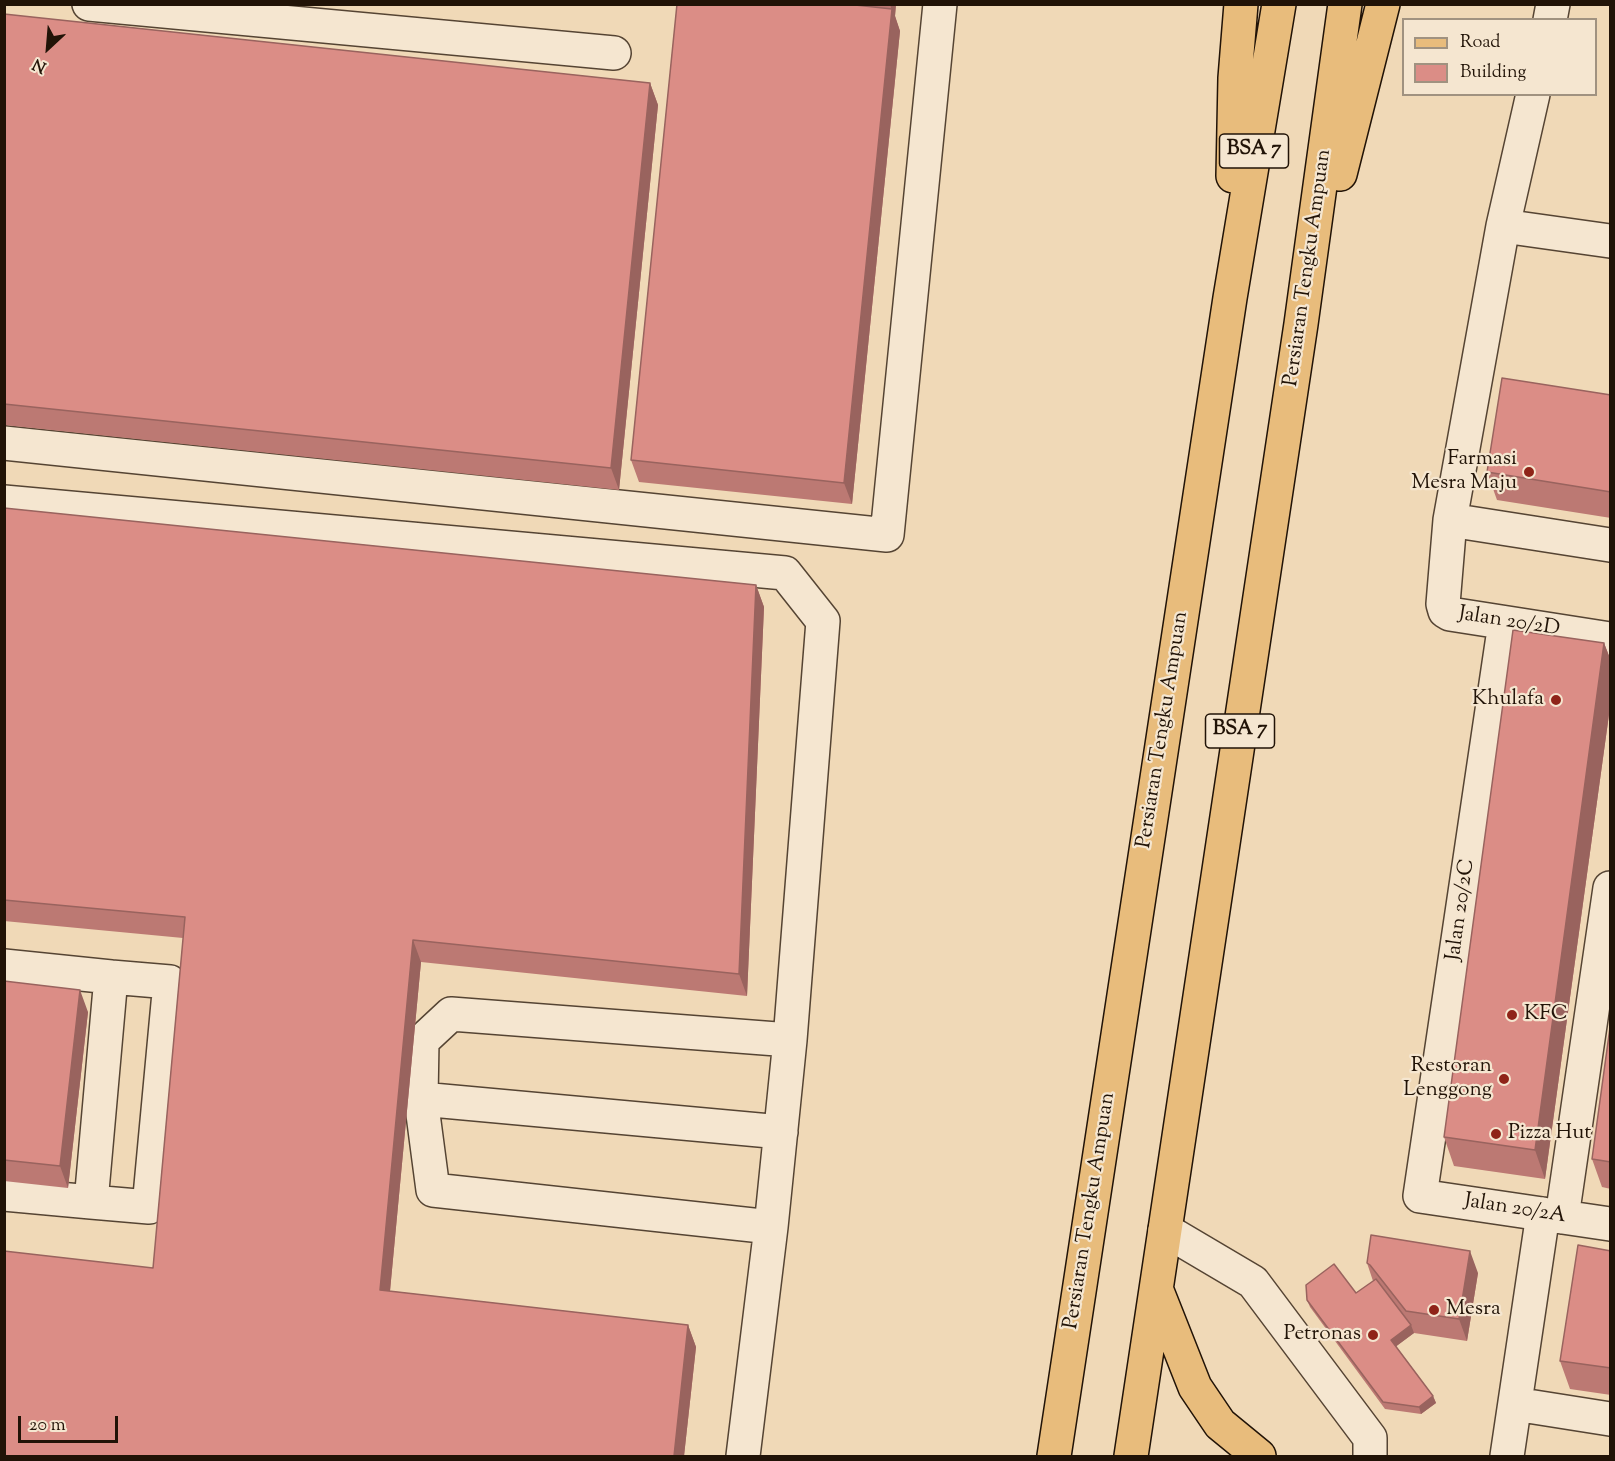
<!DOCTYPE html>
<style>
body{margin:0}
#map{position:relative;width:1615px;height:1461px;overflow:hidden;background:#f0d9b7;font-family:"Sorts Mill Goudy",serif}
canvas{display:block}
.frame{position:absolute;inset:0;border:6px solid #211307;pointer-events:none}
.legend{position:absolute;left:1402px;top:18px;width:195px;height:78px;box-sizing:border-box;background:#f5e6d0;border:2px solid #a09280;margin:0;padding:8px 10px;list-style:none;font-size:18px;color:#211307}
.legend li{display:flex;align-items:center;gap:12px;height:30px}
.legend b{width:30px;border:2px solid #a09280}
.north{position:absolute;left:18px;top:18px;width:60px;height:60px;-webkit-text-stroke:4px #f5e6d0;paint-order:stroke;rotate:206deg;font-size:16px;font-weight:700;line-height:24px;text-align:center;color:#211307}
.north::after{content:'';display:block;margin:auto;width:21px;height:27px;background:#211307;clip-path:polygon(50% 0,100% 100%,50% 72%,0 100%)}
.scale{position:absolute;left:18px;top:1416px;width:100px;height:27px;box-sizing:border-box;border:3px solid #211307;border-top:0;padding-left:8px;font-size:18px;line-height:21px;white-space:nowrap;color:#211307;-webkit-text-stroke:4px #f5e6d0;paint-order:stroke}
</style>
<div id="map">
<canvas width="1615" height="1461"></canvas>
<div class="frame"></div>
<ul class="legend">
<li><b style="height:8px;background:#e8bc7c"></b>Road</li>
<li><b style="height:16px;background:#db8d86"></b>Building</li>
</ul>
<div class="north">N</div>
<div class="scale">20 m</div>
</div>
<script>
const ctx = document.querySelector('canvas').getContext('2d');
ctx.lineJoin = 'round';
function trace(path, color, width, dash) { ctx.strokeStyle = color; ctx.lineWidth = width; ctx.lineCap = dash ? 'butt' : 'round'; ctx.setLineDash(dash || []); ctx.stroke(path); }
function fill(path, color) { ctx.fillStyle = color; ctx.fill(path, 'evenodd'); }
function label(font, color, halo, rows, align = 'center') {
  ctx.font = font + ' "Sorts Mill Goudy",serif'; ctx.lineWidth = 4.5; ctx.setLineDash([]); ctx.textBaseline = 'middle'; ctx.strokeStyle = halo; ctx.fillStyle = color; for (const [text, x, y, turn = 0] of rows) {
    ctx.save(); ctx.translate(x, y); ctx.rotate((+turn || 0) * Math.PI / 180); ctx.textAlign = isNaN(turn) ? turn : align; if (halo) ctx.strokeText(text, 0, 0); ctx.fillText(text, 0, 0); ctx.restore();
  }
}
const minor = new Path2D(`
 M 89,4 L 614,53
 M 1550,20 L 1553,4
 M 1533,94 L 1503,226 L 1450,520 L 1443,604 L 1445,611 L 1450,614 L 1610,639
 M 1503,226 L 1610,241
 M 4,443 L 887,535 L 940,4
 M 4,502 L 785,573 L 823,621 L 790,1040 L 771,1227 L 743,1456
 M 1450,520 L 1610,545
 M 1505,623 L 1420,1196 L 1610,1224
 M 4,966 L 111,977 L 91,1202 L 4,1194
 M 421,1099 L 781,1132
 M 91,1202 L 149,1207 L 170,982 L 111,977
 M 1562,1217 L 1610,888
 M 771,1227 L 433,1190 L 421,1099 L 422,1041 L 451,1014 L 790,1040
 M 1165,1230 L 1253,1282 L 1370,1438 L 1370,1456
 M 1515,1404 L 1610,1419
 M 1507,1456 L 1543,1214`);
const major = new Path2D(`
 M 1340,174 L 1383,4
 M 1233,176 L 1235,78 L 1241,4
 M 1157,1291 L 1195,1387 L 1220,1424 L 1259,1456
 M 1054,1456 L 1230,298 L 1279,4
 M 1131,1456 L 1301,324 L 1345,4`);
trace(minor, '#543', 36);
trace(major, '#211307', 36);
trace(minor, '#f5e6d0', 33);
trace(major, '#e8bc7c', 33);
fill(new Path2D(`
 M 677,4 L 896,4 L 895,16 L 900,31 L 852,504 L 639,482 L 631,460 Z
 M 4,14 L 650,83 L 658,105 L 619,490 L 4,425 Z
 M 1611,395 L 1611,518 L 1497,500 L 1487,472 Z
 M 4,508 L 756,585 L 764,607 L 747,996 L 421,962 L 390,1291 L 688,1325 L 696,1347 L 684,1456 L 4,1456 L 153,1268 L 183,938 L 4,921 Z
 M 1604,643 L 1611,661 L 1611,700 L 1545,1179 L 1454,1166 L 1444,1137 Z
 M 4,981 L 88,1012 L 68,1188 L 4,1181 Z
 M 1611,1020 L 1611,1189 L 1602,1187 L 1592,1159 Z
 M 1611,1251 L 1611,1395 L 1570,1389 L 1560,1361 Z
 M 1367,1263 L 1478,1273 L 1467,1341 L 1414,1333 L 1396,1346 L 1433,1396 L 1436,1403 L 1421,1414 L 1385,1409 L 1310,1307 L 1307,1300 L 1356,1293 L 1373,1281 Z`), '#bc7973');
fill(new Path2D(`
 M 890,4 L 896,4 L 895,16 L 900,31 L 852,504 L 844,483 L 892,11 Z
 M 650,83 L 658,105 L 619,490 L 611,468 Z
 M 756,585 L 764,607 L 747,996 L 739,974 Z
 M 1604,643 L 1611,661 L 1611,700 L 1545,1179 L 1535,1150 Z
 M 413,940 L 421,962 L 388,1312 L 380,1290 Z
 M 80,990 L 88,1012 L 68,1188 L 60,1166 Z
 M 1470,1251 L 1478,1273 L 1467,1341 L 1459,1319 Z
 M 688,1325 L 696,1347 L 684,1456 L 674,1456 Z
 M 1411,1325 L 1414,1333 L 1394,1348 L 1391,1340 Z
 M 1433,1396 L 1436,1403 L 1421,1414 L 1419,1407 Z`), '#99635e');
const building = new Path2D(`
 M 677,4 L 846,4 L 892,9 L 844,483 L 631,460 Z
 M 4,14 L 650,83 L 611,468 L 4,404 Z
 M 1502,378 L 1611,395 L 1611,492 L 1487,472 Z
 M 4,508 L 756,585 L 739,974 L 413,940 L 380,1290 L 688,1325 L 674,1456 L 4,1456 L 4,1251 L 153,1268 L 185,917 L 4,900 Z
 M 1513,630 L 1604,643 L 1535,1150 L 1444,1137 Z
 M 4,981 L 80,990 L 60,1166 L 4,1160 Z
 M 1611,1020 L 1611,1162 L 1592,1159 Z
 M 1371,1235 L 1470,1251 L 1459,1319 L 1406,1311 L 1370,1265 L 1367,1263 Z
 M 1578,1245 L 1611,1251 L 1611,1368 L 1560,1361 Z
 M 1334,1264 L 1356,1293 L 1376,1279 L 1411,1325 L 1391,1340 L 1433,1396 L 1419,1407 L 1383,1402 L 1307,1300 L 1306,1285 Z`);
fill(building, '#db8d86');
trace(building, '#99635e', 1.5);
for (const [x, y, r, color] of [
 [1529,472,6,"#8f2418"],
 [1556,700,6,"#8f2418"],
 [1512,1015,6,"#8f2418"],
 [1504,1079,6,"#8f2418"],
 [1496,1134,6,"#8f2418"],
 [1434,1310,6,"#8f2418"],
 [1373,1335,6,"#8f2418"]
]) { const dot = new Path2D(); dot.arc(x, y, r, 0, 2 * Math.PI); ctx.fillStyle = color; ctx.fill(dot); trace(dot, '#f5e6d0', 2); }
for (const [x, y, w] of [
 [1254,151,69],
 [1240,731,69]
]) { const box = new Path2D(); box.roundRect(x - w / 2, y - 17, w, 34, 4.5); ctx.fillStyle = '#f5e6d0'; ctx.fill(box); trace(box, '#211307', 1.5); }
label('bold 20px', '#211307', null, [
 ["BSA 7",1254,151],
 ["BSA 7",1240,731]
]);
label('21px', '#211307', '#f5e6d0', [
 ["Persiaran Tengku Ampuan",1309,268,-82],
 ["Jalan 20/2D",1509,623,9],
 ["Persiaran Tengku Ampuan",1164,730,-81],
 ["Jalan 20/2C",1462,910,-82],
 ["Jalan 20/2A",1515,1210,9],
 ["Persiaran Tengku Ampuan",1091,1211,-81]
]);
label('21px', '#211307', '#f5e6d0', [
 ["Farmasi",1517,460],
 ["Mesra Maju",1517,484],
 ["Khulafa",1544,700],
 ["KFC",1524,1015,"left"],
 ["Restoran",1492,1067],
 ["Lenggong",1492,1091],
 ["Pizza Hut",1508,1134,"left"],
 ["Mesra",1446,1310,"left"],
 ["Petronas",1361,1335]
], 'right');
</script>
